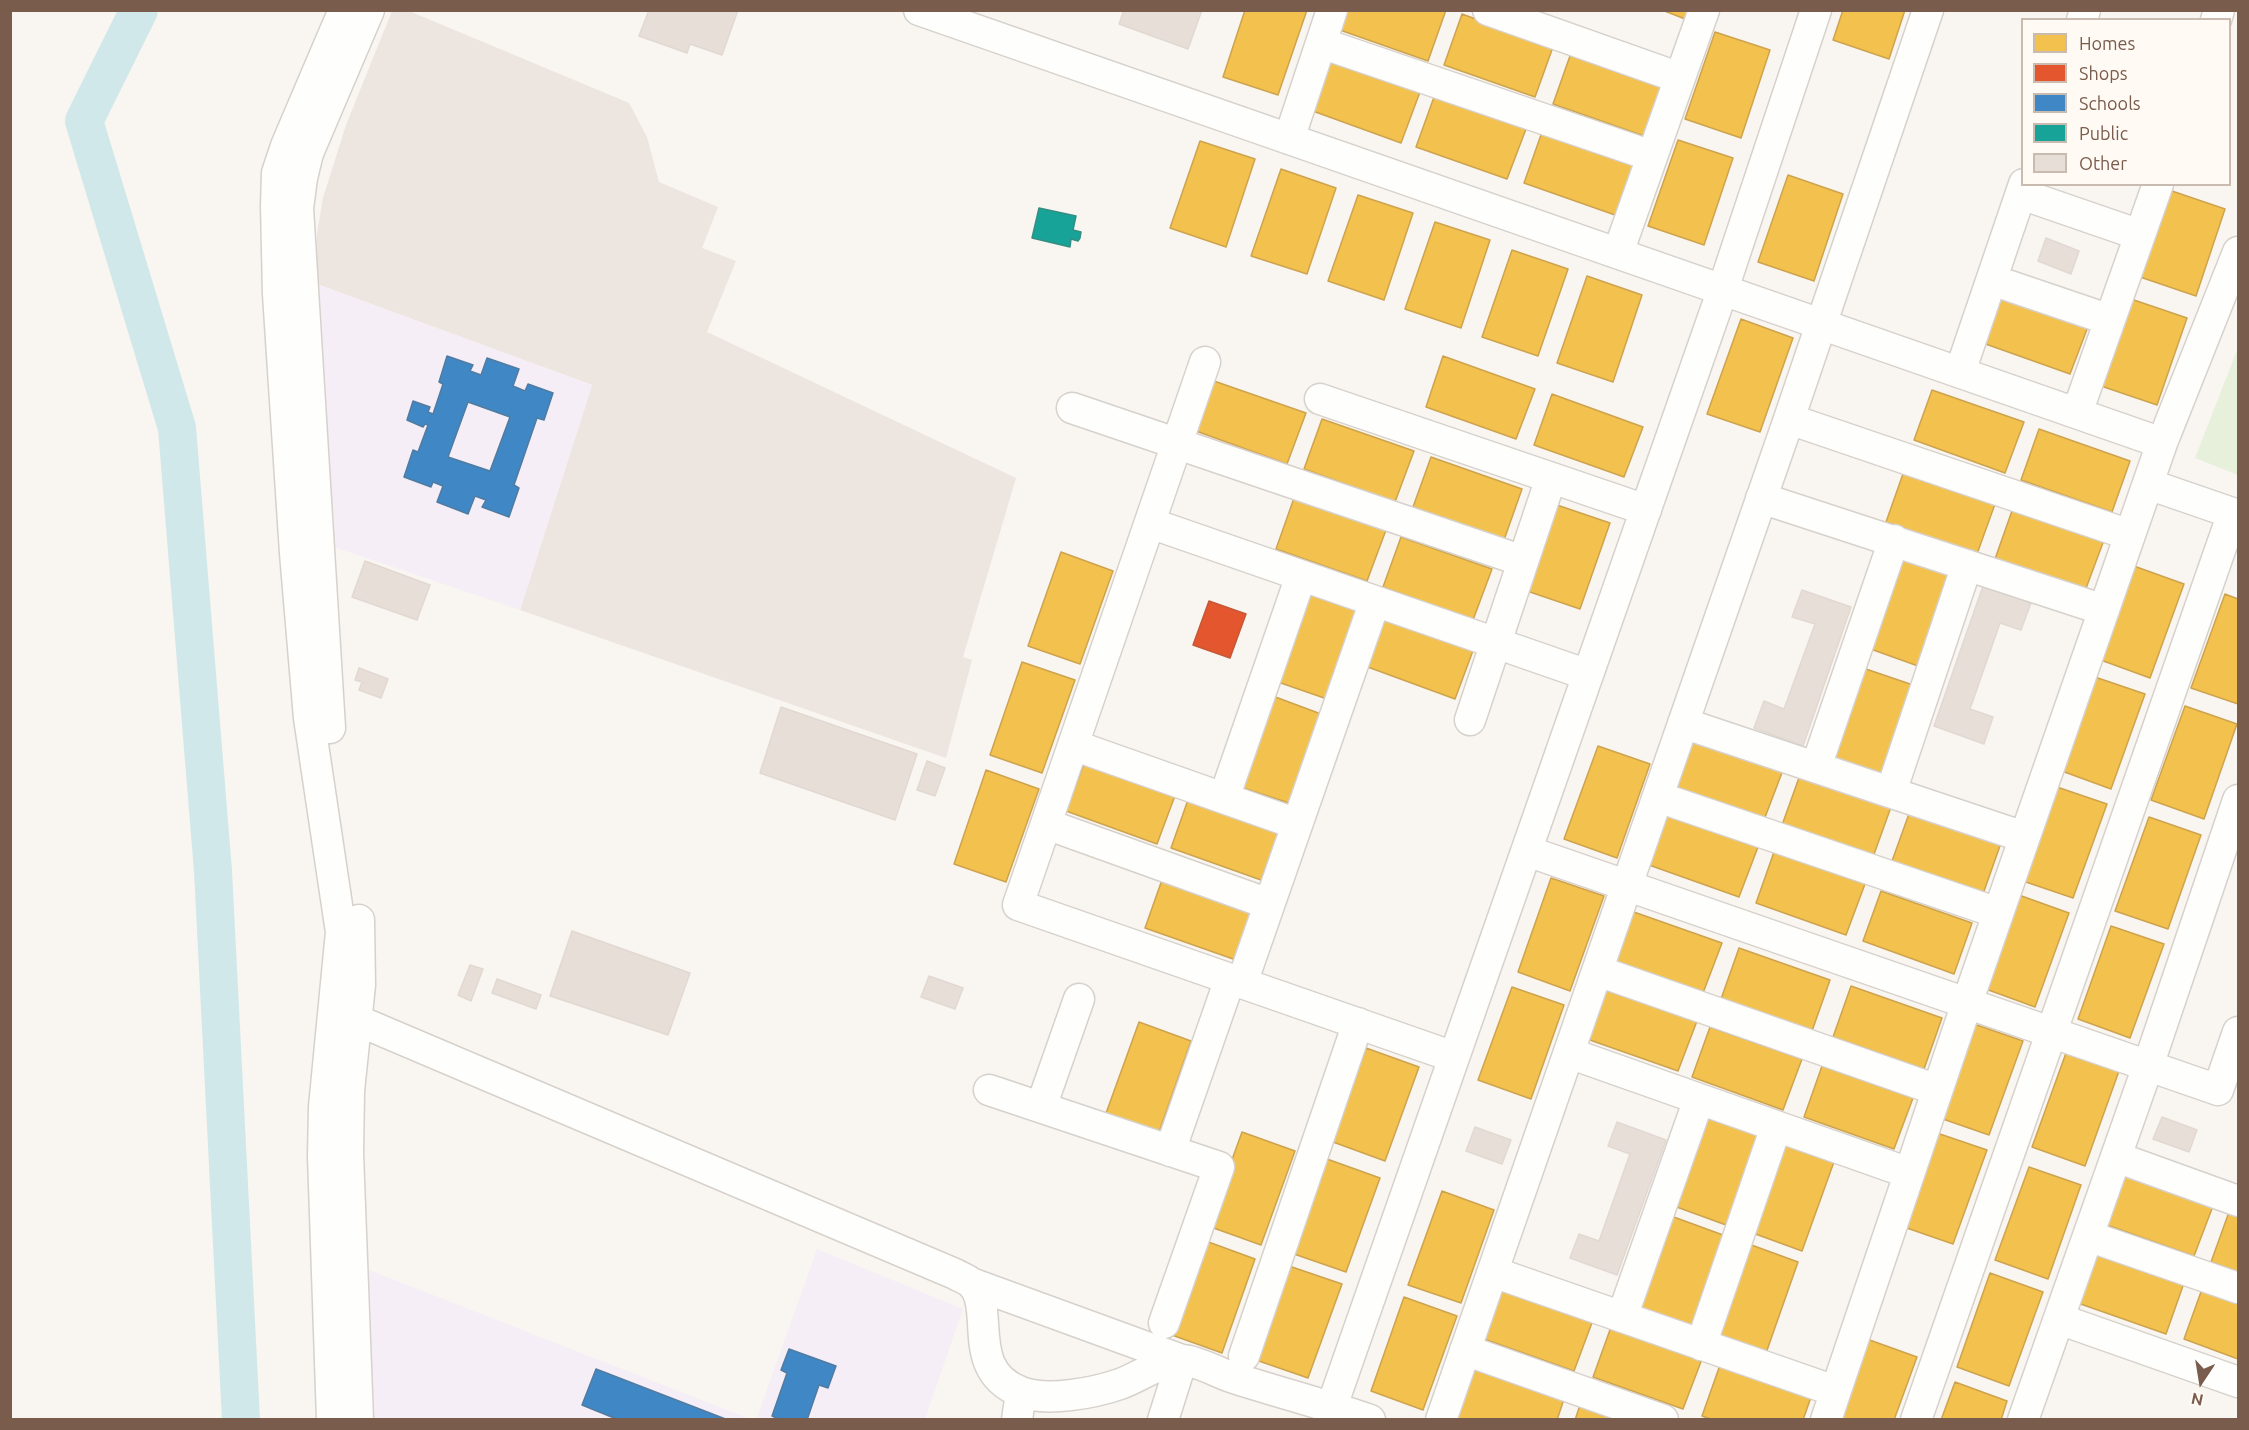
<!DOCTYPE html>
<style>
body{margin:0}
#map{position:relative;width:2249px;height:1430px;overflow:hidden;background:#f9f5f0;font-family:Ubuntu,sans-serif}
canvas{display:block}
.frame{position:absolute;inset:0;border:12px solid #7a5c4d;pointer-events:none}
.legend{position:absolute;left:2021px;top:18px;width:210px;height:168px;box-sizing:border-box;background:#fffaf3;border:2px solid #cabbb1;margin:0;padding:8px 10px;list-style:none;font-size:18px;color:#7a5c4d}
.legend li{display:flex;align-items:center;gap:12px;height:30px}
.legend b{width:30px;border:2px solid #cabbb1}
.north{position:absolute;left:2171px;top:1352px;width:60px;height:60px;-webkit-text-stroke:4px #fffaf3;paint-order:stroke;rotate:192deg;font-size:16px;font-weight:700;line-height:24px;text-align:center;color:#7a5c4d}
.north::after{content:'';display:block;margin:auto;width:21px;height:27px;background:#7a5c4d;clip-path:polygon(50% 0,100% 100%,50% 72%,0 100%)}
</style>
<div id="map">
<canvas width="2249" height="1430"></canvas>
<div class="frame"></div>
<ul class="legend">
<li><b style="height:16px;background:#f2c14e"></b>Homes</li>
<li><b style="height:16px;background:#e4572e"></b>Shops</li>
<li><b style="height:16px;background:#3f88c5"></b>Schools</li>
<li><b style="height:16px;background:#17a398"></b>Public</li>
<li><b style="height:16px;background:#e6ded7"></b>Other</li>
</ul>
<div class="north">N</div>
</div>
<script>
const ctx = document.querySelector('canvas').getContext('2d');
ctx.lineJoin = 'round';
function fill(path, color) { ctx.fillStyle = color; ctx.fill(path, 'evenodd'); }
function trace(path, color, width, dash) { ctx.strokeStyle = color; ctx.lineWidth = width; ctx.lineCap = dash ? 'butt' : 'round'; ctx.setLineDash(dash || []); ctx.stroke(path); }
fill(new Path2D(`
 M 392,11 L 409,11 L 629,103 L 647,137 L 659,182 L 718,207 L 702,248 L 736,261 L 707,332 L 1016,478 L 963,657 L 972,660 L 946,758 L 520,610 L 592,385 L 314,283 L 317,234 L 323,198 L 346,125 Z`), '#ede5e0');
fill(new Path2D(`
 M 314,283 L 592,385 L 520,610 L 334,547 Z
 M 817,1249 L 963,1309 L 925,1419 L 756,1420 Z
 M 364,1268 L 750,1419 L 369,1419 Z`), '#f6eef6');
fill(new Path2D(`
 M 2238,348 L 2238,475 L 2195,458 Z`), '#e7f0db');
const homes = new Path2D(`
 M 1245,10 L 1307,10 L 1278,95 L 1223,77 Z
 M 1344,10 L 1446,10 L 1428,61 L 1337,29 Z
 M 1662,10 L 1688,10 L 1685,19 Z
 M 1843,10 L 1905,10 L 1889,59 L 1833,40 Z
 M 1462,14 L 1553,47 L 1535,97 L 1444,65 Z
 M 1715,32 L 1770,50 L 1741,138 L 1685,119 Z
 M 1571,53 L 1662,85 L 1644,136 L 1553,104 Z
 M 1328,60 L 1420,92 L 1401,143 L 1310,110 Z
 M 1434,97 L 1526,129 L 1507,179 L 1416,147 Z
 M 1542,132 L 1633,165 L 1615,215 L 1524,183 Z
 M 1678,140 L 1733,158 L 1704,245 L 1648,226 Z
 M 1200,141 L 1255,159 L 1226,247 L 1170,228 Z
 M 1281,169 L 1336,188 L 1307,274 L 1251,256 Z
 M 1788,175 L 1843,194 L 1814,281 L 1758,262 Z
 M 2169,190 L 2225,209 L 2196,296 L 2140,277 Z
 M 1358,195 L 1413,213 L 1384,300 L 1328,281 Z
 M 1435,222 L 1490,240 L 1461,328 L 1405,309 Z
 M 1512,250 L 1568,269 L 1538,356 L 1482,337 Z
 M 1587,276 L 1642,295 L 1613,382 L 1557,363 Z
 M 1998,291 L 2089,324 L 2070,374 L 1980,342 Z
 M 2131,299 L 2187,318 L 2157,405 L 2101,386 Z
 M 1741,319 L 1793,338 L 1760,432 L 1707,414 Z
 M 1443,356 L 1535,389 L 1516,439 L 1426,407 Z
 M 1214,381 L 1306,413 L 1287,464 L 1196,431 Z
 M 1932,390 L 2024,422 L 2005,473 L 1914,440 Z
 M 1552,394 L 1643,427 L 1624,477 L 1534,445 Z
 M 1322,419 L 1414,451 L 1395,502 L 1304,469 Z
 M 2039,429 L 2130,461 L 2112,512 L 2021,480 Z
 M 1431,457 L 1522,489 L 1504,540 L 1413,507 Z
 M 1904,471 L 1995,504 L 1977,554 L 1886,522 Z
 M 1294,498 L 1386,530 L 1367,581 L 1276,549 Z
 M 1557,505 L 1610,523 L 1580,609 L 1527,591 Z
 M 2013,508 L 2104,540 L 2085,591 L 1995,559 Z
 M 1401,537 L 1492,569 L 1473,620 L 1383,587 Z
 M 1061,552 L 1113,571 L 1080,664 L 1028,646 Z
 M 1899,553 L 1952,572 L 1918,666 L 1865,647 Z
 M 2131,565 L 2184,584 L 2150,678 L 2098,659 Z
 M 1308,591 L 1359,609 L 1327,699 L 1275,681 Z
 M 2225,594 L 2238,599 L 2238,704 L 2191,688 Z
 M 1382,616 L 1474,648 L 1455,699 L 1365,666 Z
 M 1022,662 L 1075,680 L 1042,773 L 990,755 Z
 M 1860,667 L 1913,685 L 1879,780 L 1827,761 Z
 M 2092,676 L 2145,694 L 2111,789 L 2059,770 Z
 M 1270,695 L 1321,714 L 1289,803 L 1237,786 Z
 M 2185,706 L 2237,724 L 2204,819 L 2151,800 Z
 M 1691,737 L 1783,770 L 1764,820 L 1674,788 Z
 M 1598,746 L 1650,764 L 1617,858 L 1564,839 Z
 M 1085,761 L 1176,793 L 1157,844 L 1066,811 Z
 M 986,770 L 1039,789 L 1006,882 L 954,864 Z
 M 1800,775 L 1891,807 L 1873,857 L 1782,825 Z
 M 2054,786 L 2107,804 L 2073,898 L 2020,880 Z
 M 1189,797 L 1280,829 L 1261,880 L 1171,848 Z
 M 1910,811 L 2001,843 L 1983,894 L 1892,861 Z
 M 1666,815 L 1758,847 L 1739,897 L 1649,865 Z
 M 2149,817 L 2201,835 L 2168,929 L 2115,911 Z
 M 1774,852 L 1865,884 L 1846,935 L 1756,903 Z
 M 1163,877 L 1254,909 L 1236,960 L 1145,928 Z
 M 1551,878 L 1604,896 L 1570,991 L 1518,972 Z
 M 1881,891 L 1972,923 L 1954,974 L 1863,941 Z
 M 2016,894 L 2069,913 L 2035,1007 L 1983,988 Z
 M 1631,911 L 1722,943 L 1703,993 L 1613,961 Z
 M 2111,926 L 2164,944 L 2130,1038 L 2078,1019 Z
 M 1739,948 L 1830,980 L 1812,1031 L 1721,999 Z
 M 1851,986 L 1942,1018 L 1924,1069 L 1833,1037 Z
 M 1512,987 L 1564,1005 L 1531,1099 L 1478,1080 Z
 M 1605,989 L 1697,1021 L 1678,1071 L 1587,1039 Z
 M 1139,1022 L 1191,1041 L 1158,1135 L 1105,1116 Z
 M 1971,1023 L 2023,1041 L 1989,1135 L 1937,1117 Z
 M 1710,1027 L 1802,1059 L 1783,1110 L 1692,1077 Z
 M 1366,1048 L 1419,1067 L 1385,1161 L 1333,1142 Z
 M 2066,1053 L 2119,1071 L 2085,1166 L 2032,1147 Z
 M 1822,1066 L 1913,1098 L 1894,1149 L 1804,1117 Z
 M 1707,1112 L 1760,1131 L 1726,1225 L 1674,1206 Z
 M 1242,1132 L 1295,1151 L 1261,1245 L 1208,1226 Z
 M 1934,1132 L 1987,1150 L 1953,1244 L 1901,1226 Z
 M 1782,1140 L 1835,1159 L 1802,1251 L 1750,1232 Z
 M 1327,1159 L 1380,1178 L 1346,1272 L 1294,1254 Z
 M 2029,1167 L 2081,1185 L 2048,1279 L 1995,1260 Z
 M 2122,1174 L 2213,1206 L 2194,1256 L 2104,1224 Z
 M 1442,1191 L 1494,1210 L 1461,1303 L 1408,1285 Z
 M 2229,1212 L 2238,1215 L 2238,1272 L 2211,1262 Z
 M 1671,1216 L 1723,1235 L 1690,1329 L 1637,1310 Z
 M 1203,1240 L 1255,1259 L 1222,1353 L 1169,1334 Z
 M 1746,1243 L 1798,1262 L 1765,1356 L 1712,1337 Z
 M 2093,1251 L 2184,1283 L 2166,1334 L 2075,1302 Z
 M 1289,1266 L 1342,1284 L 1308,1378 L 1256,1360 Z
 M 1990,1273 L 2043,1292 L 2009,1386 L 1957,1367 Z
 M 1502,1288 L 1593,1320 L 1574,1371 L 1484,1339 Z
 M 2202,1289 L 2238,1302 L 2238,1359 L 2184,1339 Z
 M 1404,1297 L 1457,1316 L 1423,1410 L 1371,1391 Z
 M 1611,1327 L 1702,1359 L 1683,1409 L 1593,1377 Z
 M 1864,1338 L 1917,1357 L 1894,1420 L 1835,1420 Z
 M 1720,1365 L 1811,1397 L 1803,1420 L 1713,1420 L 1702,1416 Z
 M 1473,1367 L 1564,1399 L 1557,1420 L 1462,1420 L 1455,1417 Z
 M 1955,1382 L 2007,1401 L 2001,1420 L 1941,1420 Z
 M 1580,1405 L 1621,1420 L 1575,1420 Z`);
fill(homes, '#f2c14e');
trace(homes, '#cea34e', 1.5);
const shops = new Path2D(`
 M 1209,601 L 1246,614 L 1230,658 L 1193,645 Z`);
fill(shops, '#e4572e');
trace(shops, '#c45837', 1.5);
const schools = new Path2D(`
 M 447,356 L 473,365 L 470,371 L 481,375 L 487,358 L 519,369 L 513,386 L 525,391 L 528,384 L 553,393 L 544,420 L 537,418 L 514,485 L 519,488 L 509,517 L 482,507 L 486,500 L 475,496 L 468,514 L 437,502 L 443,486 L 433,482 L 431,487 L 404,477 L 413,450 L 418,452 L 428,425 L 425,424 L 423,427 L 407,420 L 413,401 L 430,407 L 428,412 L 433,414 L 443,384 L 439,382 ZM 468,402 L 510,417 L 490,471 L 448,457 Z
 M 789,1349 L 836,1366 L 828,1388 L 819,1385 L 807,1420 L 781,1420 L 772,1416 L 787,1373 L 781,1370 Z
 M 596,1369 L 728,1420 L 619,1420 L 582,1405 Z`);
fill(schools, '#3f88c5');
trace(schools, '#517ba1', 1.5);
const public = new Path2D(`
 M 1039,208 L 1076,216 L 1073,230 L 1081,232 L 1080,238 L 1078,241 L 1071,239 L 1070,247 L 1032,238 Z`);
fill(public, '#17a398');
trace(public, '#358e82', 1.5);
trace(new Path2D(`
 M 139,10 L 84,121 L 177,428 L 213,871 L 241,1420`), '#d0e8ea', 38);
const building = new Path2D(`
 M 649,10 L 738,10 L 722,55 L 690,44 L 687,53 L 639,36 Z
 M 1124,10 L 1202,10 L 1188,49 L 1119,24 Z
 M 2046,238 L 2079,251 L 2071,274 L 2038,261 Z
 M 365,561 L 430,585 L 417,620 L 352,597 Z
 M 1983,586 L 2031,603 L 2021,630 L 2000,623 L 1970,709 L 1993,717 L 1984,744 L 1934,726 Z
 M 1802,590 L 1851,607 L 1803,746 L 1754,728 L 1764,701 L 1784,709 L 1815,624 L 1792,617 Z
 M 359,668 L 388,679 L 381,698 L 359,690 L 362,682 L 355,680 Z
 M 781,707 L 917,754 L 895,820 L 760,773 Z
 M 927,761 L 945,768 L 935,796 L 917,790 Z
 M 572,931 L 690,973 L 668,1035 L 550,996 Z
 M 470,965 L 483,969 L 471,1001 L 458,995 Z
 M 929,976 L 963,988 L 955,1009 L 921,997 Z
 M 497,979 L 541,995 L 536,1009 L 492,993 Z
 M 2162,1117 L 2197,1130 L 2189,1152 L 2153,1139 Z
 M 1617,1122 L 1666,1140 L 1617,1275 L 1570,1258 L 1579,1234 L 1599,1241 L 1630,1154 L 1608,1146 Z
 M 1475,1127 L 1511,1140 L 1502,1164 L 1466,1151 Z`);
fill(building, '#e6ded7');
trace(building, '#e2d8d2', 1.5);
const minor = new Path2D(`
 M 919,10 L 2162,443
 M 1488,10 L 1680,78
 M 2082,20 L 2085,10
 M 2216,20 L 2219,10
 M 1321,43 L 1652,156
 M 1289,139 L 1332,10
 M 2021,194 L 2140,235
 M 1618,253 L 1704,10
 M 1992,280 L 2110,320
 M 1205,362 L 1018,905 L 1454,1057
 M 1960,372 L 2024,184
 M 1320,399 L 1646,510
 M 1072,408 L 1523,561
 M 2077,413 L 2158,184
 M 1789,419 L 2130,535
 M 2148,484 L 2238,515
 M 1761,498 L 2104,610
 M 1150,523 L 1588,675
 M 1470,720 L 1551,478
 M 1683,723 L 2024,837
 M 330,728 L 298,208 L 302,178 L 308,153 L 369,10
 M 1073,745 L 1297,824
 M 1816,767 L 1894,540
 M 1891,792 L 1967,565
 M 1658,797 L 1998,913
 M 1224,798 L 1301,576
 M 1046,824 L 1269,904
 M 1527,851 L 2218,1090 L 2238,1032
 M 1598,971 L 1937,1090
 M 1242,983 L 1375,601
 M 340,1013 L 955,1274 C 960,1277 967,1279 971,1283 C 997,1307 963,1370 1021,1392 C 1047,1402 1094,1393 1120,1384 C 1136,1379 1166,1358 1183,1360 C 1197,1361 1217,1372 1231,1377 C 1277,1392 1324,1404 1370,1420
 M 1569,1053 L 1909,1173
 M 989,1090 L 1219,1167 L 1164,1323
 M 1041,1107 L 1079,999
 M 1170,1151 L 1230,979
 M 2116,1157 L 2238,1201
 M 2088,1236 L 2238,1288
 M 1493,1272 L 1835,1391
 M 971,1283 L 1182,1360 L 1163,1420
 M 1622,1317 L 1699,1099
 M 2059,1319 L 2238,1382
 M 1701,1345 L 1776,1127
 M 1465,1350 L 1663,1420
 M 1244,1356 L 1358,1023
 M 1332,1406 L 1723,289 L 1816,10
 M 332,1420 L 323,1156 L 324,1107 L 341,932 L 309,718 L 295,553 L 278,294 L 276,206 L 277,173 L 286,146 L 344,10
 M 358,1420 L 348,1153 L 349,1091 L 360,985 L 359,920
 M 1017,1420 L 1021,1392
 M 1441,1420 L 1789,419 L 1928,10
 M 1826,1420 L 1967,1003 L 2162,443 L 2238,252
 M 1916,1420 L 2233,513
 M 2023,1420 L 2148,1066 L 2238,800`);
trace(minor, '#d7d1cb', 33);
trace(minor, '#fefefd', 30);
</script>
